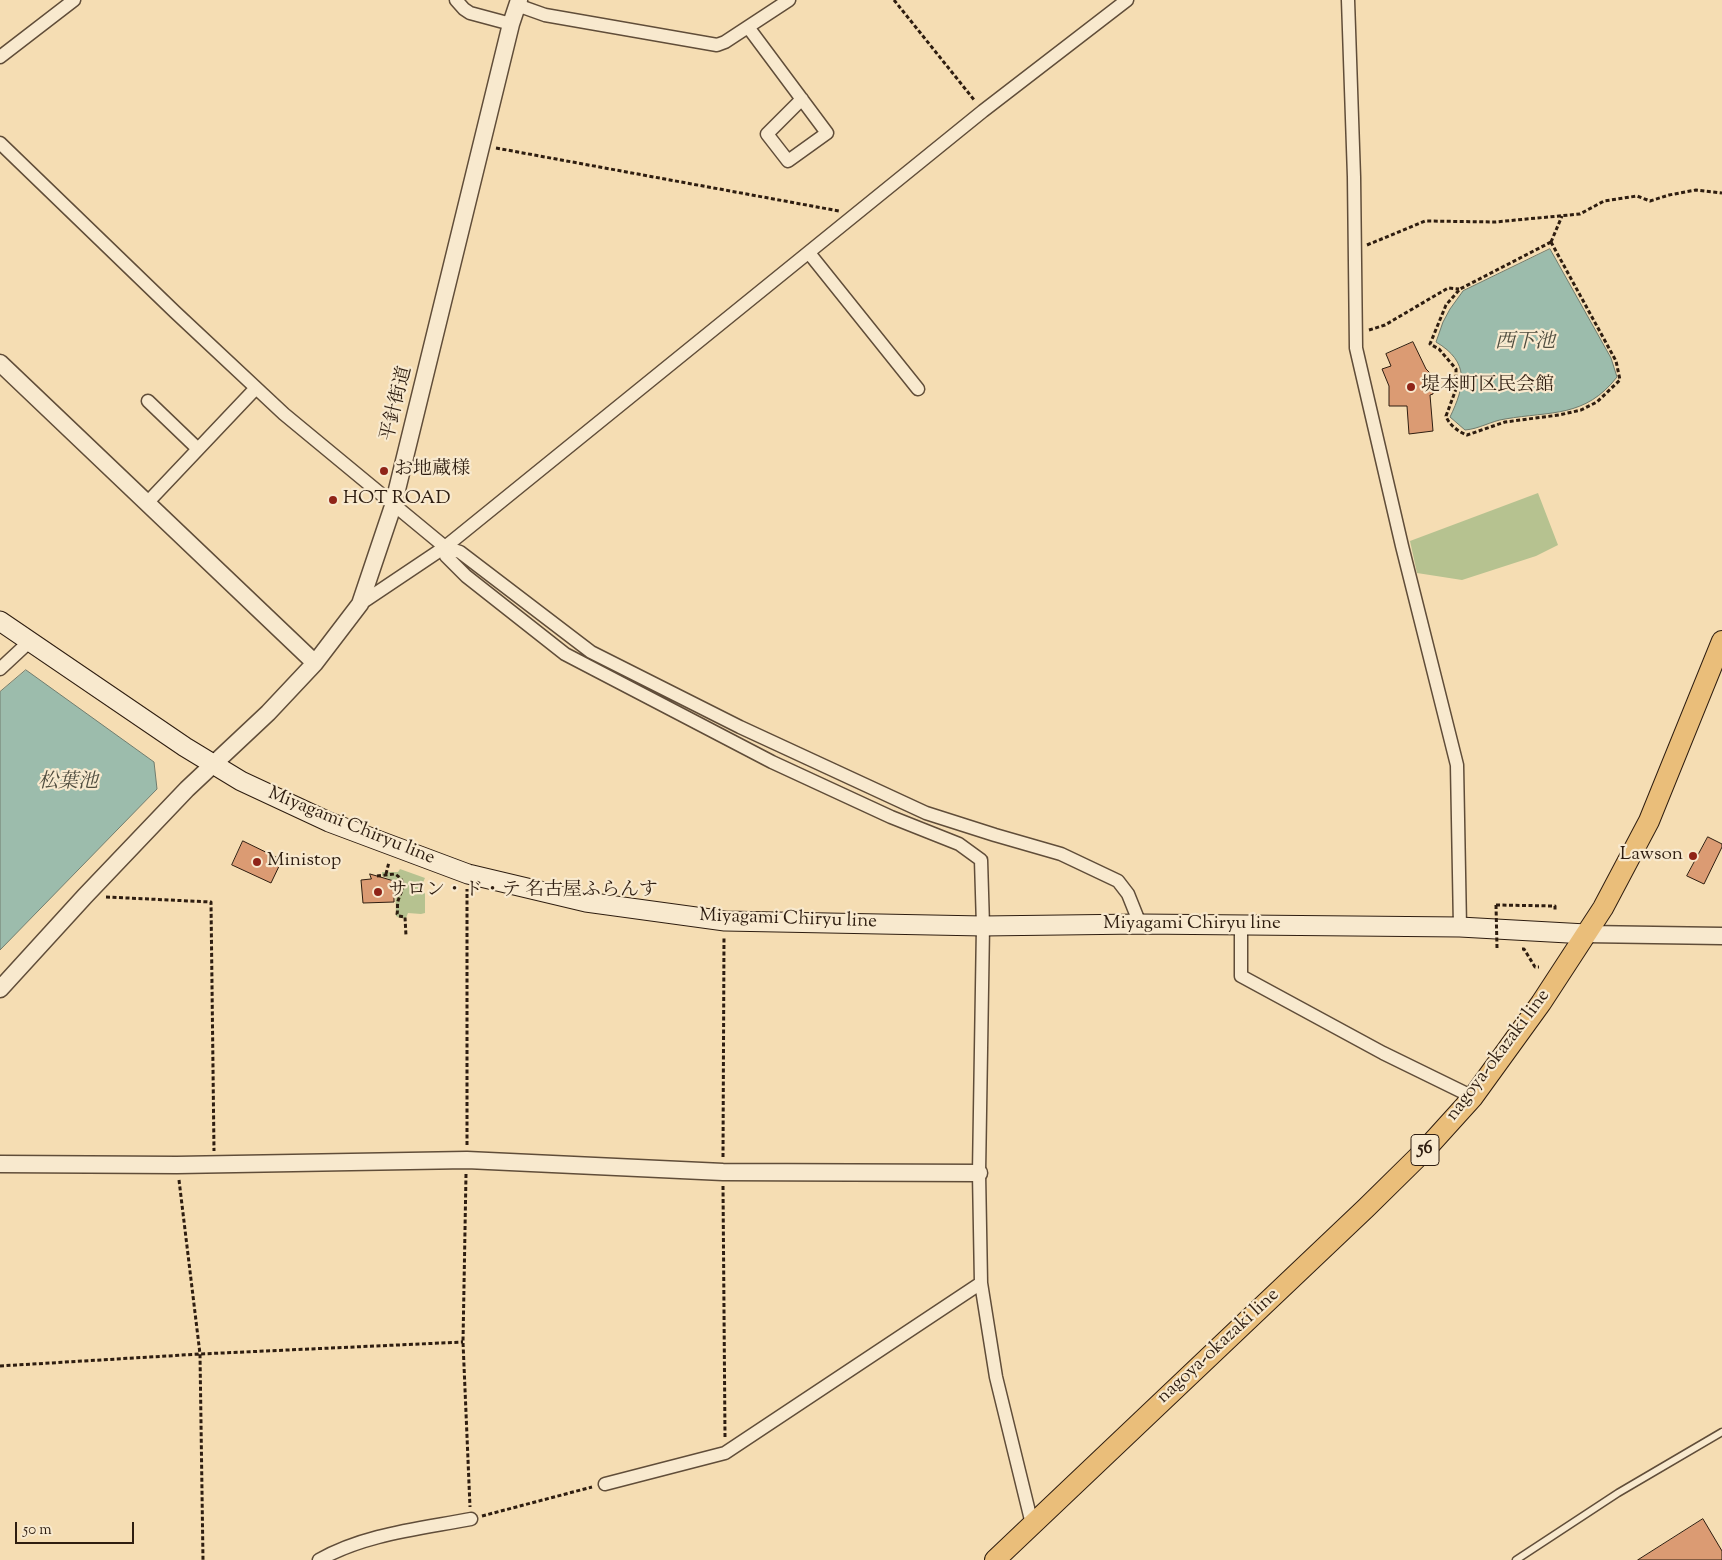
<!DOCTYPE html>
<meta charset="utf-8">
<style>
body{margin:0}
#map{position:relative;width:1722px;height:1560px;overflow:hidden;background:#f5ddb3;font-family:"Sorts Mill Goudy",serif}
canvas{display:block}
.scale{position:absolute;left:15px;top:1522px;width:119px;height:22px;box-sizing:border-box;border:2px solid #2e1d10;border-top:0;padding-left:6px;font-size:15px;line-height:18px;white-space:nowrap;color:#2e1d10;-webkit-text-stroke:4px #f8e9ce;paint-order:stroke}
</style>
<div id="map">
<canvas width="1722" height="1560"></canvas>
<div class="scale">50 m</div>
</div>
<script>
const ctx = document.querySelector('canvas').getContext('2d');
ctx.lineJoin = 'round';
function fill(path, color) { ctx.fillStyle = color; ctx.fill(path, 'evenodd'); }
function trace(path, color, width, dash) { ctx.strokeStyle = color; ctx.lineWidth = width; ctx.lineCap = dash ? 'butt' : 'round'; ctx.setLineDash(dash || []); ctx.stroke(path); }
function label(font, color, halo, rows, align = 'center') {
  ctx.font = font + ' "Sorts Mill Goudy","Noto Serif JP",serif'; ctx.lineWidth = 4.5; ctx.setLineDash([]); ctx.textBaseline = 'middle'; ctx.strokeStyle = halo; ctx.fillStyle = color; for (const [text, x, y, turn = 0] of rows) {
    ctx.save(); ctx.translate(x, y); ctx.rotate((+turn || 0) * Math.PI / 180); ctx.textAlign = isNaN(turn) ? turn : align; if (halo) ctx.strokeText(text, 0, 0); ctx.fillText(text, 0, 0); ctx.restore();
  }
}
fill(new Path2D(`
 M 1538,493 L 1558,545 L 1536,556 L 1462,580 L 1417,573 L 1410,541 Z
 M 400,869 L 425,878 L 421,887 L 425,894 L 425,913 L 421,914 L 408,913 L 406,918 L 400,918 L 396,916 L 395,881 L 382,876 L 382,872 L 398,872 Z`), '#b6c290');
const water = new Path2D(`
 M 1550,249 L 1611,358 L 1617,377 C 1585,418 1551,411 1505,419 C 1491,421 1479,429 1465,430 L 1450,417 C 1465,386 1470,362 1436,342 L 1443,322 L 1450,309 L 1463,291 Z
 M 26,670 L 154,762 L 157,789 L 0,950 L 0,692 Z`);
fill(water, '#9cbcac');
trace(water, '#707c6e', 1);
const building = new Path2D(`
 M 1413,342 L 1426,369 L 1431,374 L 1433,388 L 1433,394 L 1430,395 L 1433,431 L 1409,434 L 1407,406 L 1389,406 L 1389,386 L 1382,369 L 1391,366 L 1386,354 Z
 M 1708,837 L 1722,844 L 1722,847 L 1704,884 L 1687,876 Z
 M 243,841 L 282,860 L 271,883 L 232,865 Z
 M 370,874 L 394,881 L 394,902 L 363,903 L 361,880 L 371,879 Z
 M 1703,1519 L 1722,1551 L 1722,1560 L 1638,1560 Z`);
fill(building, '#db9b73');
trace(building, '#2e1d10', 1);
const service = new Path2D(`
 M 1516,1560 L 1618,1493 L 1722,1432`);
const minor = new Path2D(`
 M 456,0 L 464,9 L 470,13 L 511,24
 M 1348,0 L 1354,177 L 1356,348 L 1402,546 L 1457,765 L 1460,927
 M 517,5 L 545,15 L 717,45 L 725,42 L 789,0
 M 748,27 L 827,133 L 788,161 L 767,134 L 802,99
 M 0,57 L 74,0
 M 0,143 L 175,312 L 284,414 L 445,547 L 446,556 L 466,576 L 565,654 L 772,762 L 891,817 L 959,844 L 981,860 L 983,926 L 979,1173 L 981,1283 L 996,1377 L 1032,1524
 M 809,253 L 918,389
 M 148,401 L 198,449
 M 147,503 L 256,388
 M 445,547 L 460,552 L 591,652 L 740,727 L 926,813 L 995,835 L 1061,854 L 1118,881 L 1128,894 L 1140,924
 M 360,604 L 445,547 L 983,111 L 1127,0
 M 0,669 L 29,642
 M 1241,924 L 1241,976 L 1383,1053 L 1473,1097
 M 605,1484 L 725,1453 L 981,1283
 M 319,1560 C 365,1534 419,1529 471,1519`);
const tertiary = new Path2D(`
 M 0,363 L 315,663
 M 1586,934 L 1722,936
 M 0,989 L 85,896 L 187,789 L 268,713 L 315,663 L 360,604 L 393,506 L 511,24 L 519,0
 M 0,1164 L 177,1165 L 467,1160 L 723,1172 L 979,1173`);
const secondary = new Path2D(`
 M 0,621 L 185,747 L 241,781 L 329,822 L 468,874 L 586,902 L 725,921 L 983,926 L 1140,924 L 1460,927 L 1586,934`);
const primary = new Path2D(`
 M 995,1560 L 1366,1208 L 1426,1149 L 1473,1097 L 1541,1003 L 1603,908 L 1649,821 L 1722,641`);
trace(service, '#604d39', 9);
trace(minor, '#604d39', 15);
trace(tertiary, '#604d39', 19);
trace(secondary, '#2e1d10', 21);
trace(primary, '#2e1d10', 22);
trace(new Path2D(`
 M 894,0 L 975,101
 M 496,148 L 839,211
 M 1551,242 L 1616,361 L 1620,380 L 1597,402 L 1581,410 L 1559,415 L 1505,422 L 1467,435 C 1459,432 1449,425 1446,416 L 1456,389 L 1456,369 L 1439,349 L 1430,344 L 1446,305 L 1460,289 Z
 M 1551,242 L 1562,216
 M 1367,245 L 1425,221 L 1495,222 L 1580,214 L 1604,201 L 1637,196 L 1650,201 L 1669,195 L 1696,190 L 1722,193
 M 1369,330 L 1385,325 L 1448,288 L 1459,289
 M 386,874 L 389,862
 M 377,876 L 395,874 C 409,883 401,890 398,901 C 397,905 398,910 397,914 L 399,916 L 405,917 L 406,936
 M 106,897 L 211,902 L 214,1151
 M 1496,905 L 1555,906 L 1555,910
 M 1522,949 L 1524,949 L 1535,967 L 1539,967
 M 467,1145 L 467,889
 M 723,1157 L 724,936
 M 466,1174 L 463,1342 L 470,1507
 M 179,1180 L 200,1354 L 203,1560
 M 723,1186 L 725,1437
 M 0,1366 L 200,1354 L 463,1342
 M 482,1516 L 592,1487`), '#2e1d10', 3, [4, 2.5]);
trace(service, '#f8e9ce', 6);
trace(minor, '#f8e9ce', 12);
trace(tertiary, '#f8e9ce', 16);
trace(secondary, '#f8e9ce', 19);
trace(primary, '#eabe7a', 20);
trace(new Path2D(`
 M 1496,905 L 1497,948`), '#2e1d10', 3, [4, 2.5]);
for (const [x, y, r, color] of [
 [1411,387,5,"#8f2418"],
 [384,471,5,"#8f2418"],
 [333,500,5,"#8f2418"],
 [1693,856,5,"#8f2418"],
 [257,862,5,"#8f2418"],
 [378,892,5,"#8f2418"]
]) { const dot = new Path2D(); dot.arc(x, y, r, 0, 2 * Math.PI); ctx.fillStyle = color; ctx.fill(dot); trace(dot, '#f8e9ce', 2); }
for (const [x, y, w] of [
 [1425,1150,28]
]) { const box = new Path2D(); box.roundRect(x - w / 2, y - 15.5, w, 31, 4); ctx.fillStyle = '#f8e9ce'; ctx.fill(box); trace(box, '#2e1d10', 1); }
label('bold 18px', '#2e1d10', null, [
 ["56",1425,1150]
]);
label('19px', '#2e1d10', '#f8e9ce', [
 ["堤本町区民会館",1421,387],
 ["お地蔵様",394,471],
 ["HOT ROAD",343,500],
 ["Lawson",1683,856,"right"],
 ["Ministop",267,862],
 ["サロン・ド・テ 名古屋ふらんす",388,892]
], 'left');
label('19px', '#2e1d10', '#f8e9ce', [
 ["平針街道",398,404,-76],
 ["Miyagami Chiryu line",351,827,22],
 ["Miyagami Chiryu line",788,920,2],
 ["Miyagami Chiryu line",1192,925],
 ["nagoya-okazaki line",1499,1056,-53],
 ["nagoya-okazaki line",1219,1347,-43]
]);
label('italic 20px', '#4f4d3f', '#f8e9ce', [
 ["西下池",1525,344],
 ["松葉池",68,784]
]);
</script>
